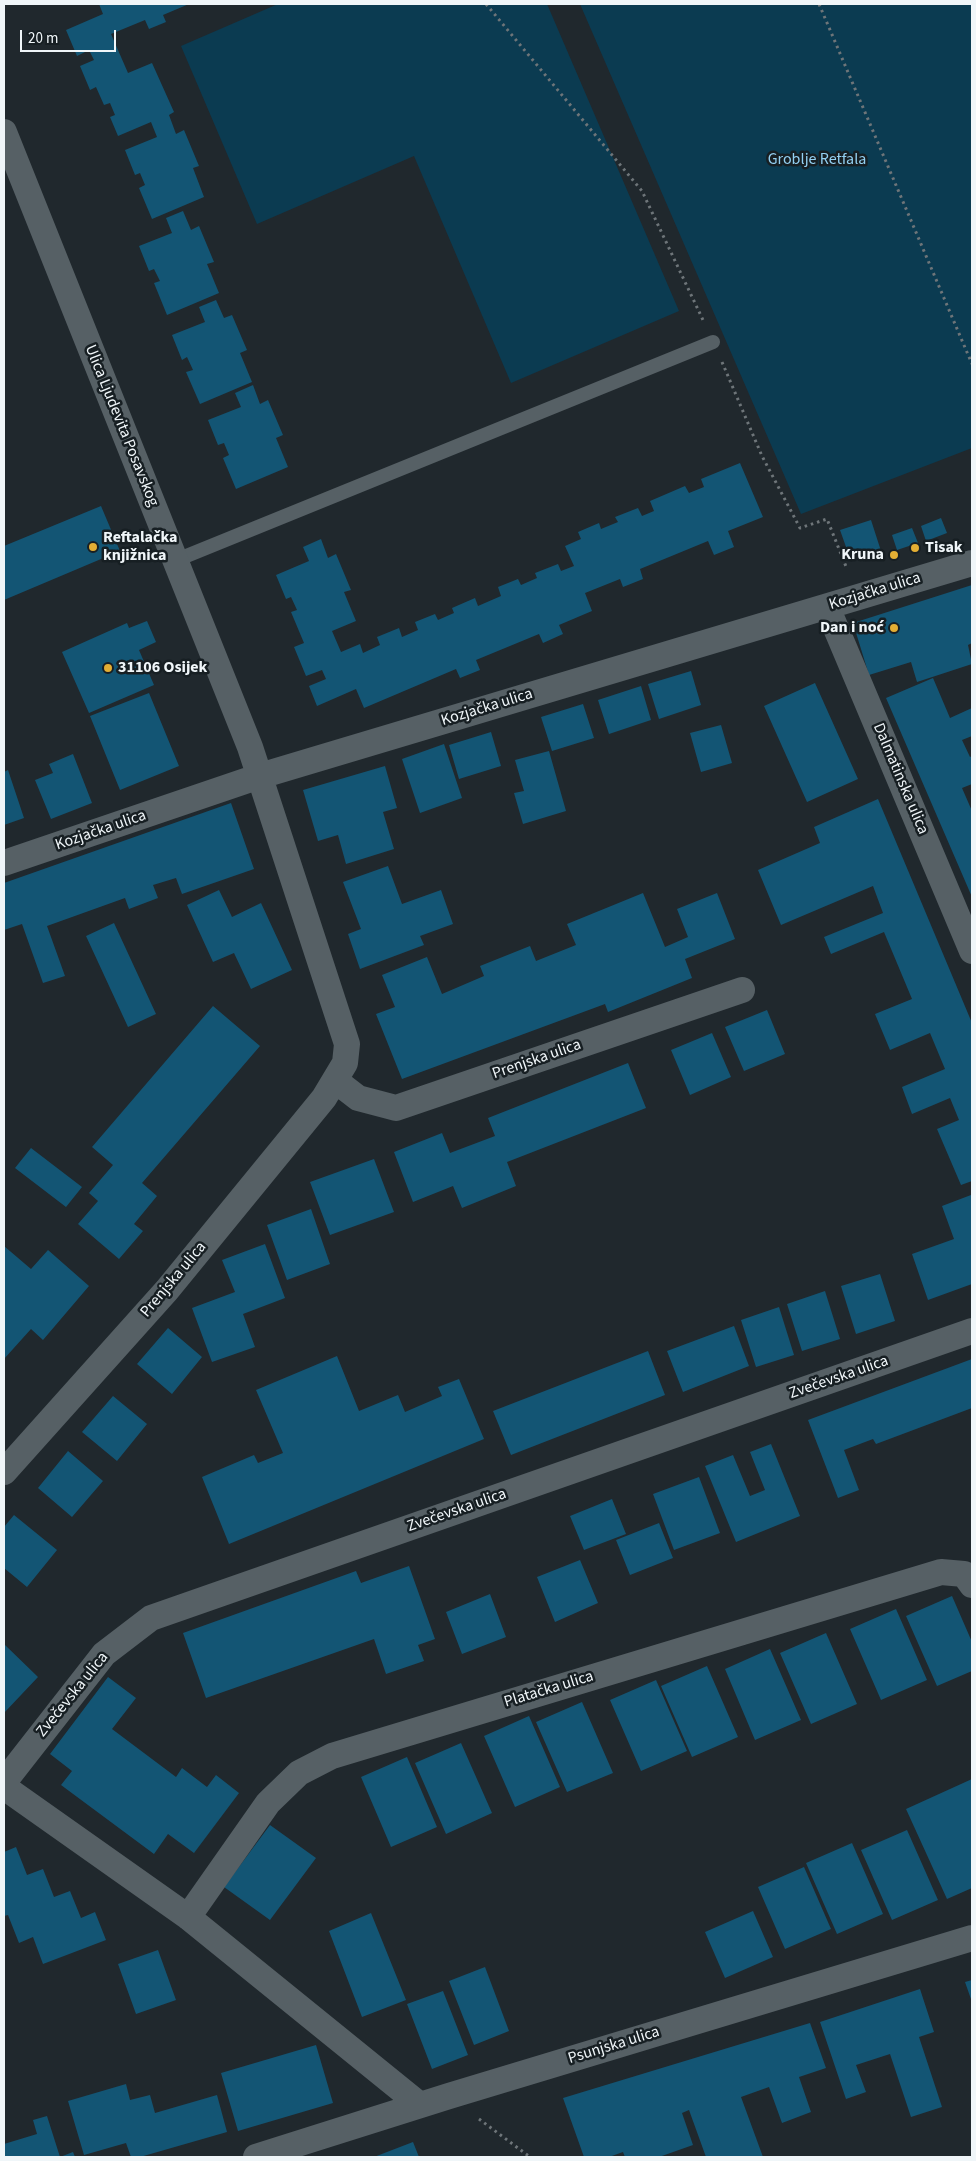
<!DOCTYPE html>
<meta charset="utf-8">
<style>
body{margin:0}
#map{position:relative;width:976px;height:2161px;overflow:hidden;background:#20282d;font-family:"Source Sans 3",sans-serif}
canvas{display:block}
.frame{position:absolute;inset:0;border:5px solid #f0f6f9;pointer-events:none}
.scale{position:absolute;left:20px;top:30px;width:96px;height:22px;box-sizing:border-box;border:2px solid #f0f6f9;border-top:0;padding-left:6px;font-size:15px;line-height:18px;white-space:nowrap;color:#f0f6f9;-webkit-text-stroke:4px #171f23;paint-order:stroke}
</style>
<div id="map">
<canvas width="976" height="2161"></canvas>
<div class="frame"></div>
<div class="scale">20 m</div>
</div>
<script>
const ctx = document.querySelector('canvas').getContext('2d');
ctx.lineJoin = 'round';
function fill(path, color) { ctx.fillStyle = color; ctx.fill(path, 'evenodd'); }
function trace(path, color, width, dash) { ctx.strokeStyle = color; ctx.lineWidth = width; ctx.lineCap = dash ? 'butt' : 'round'; ctx.setLineDash(dash || []); ctx.stroke(path); }
function label(font, color, halo, rows, align = 'center') {
  ctx.font = font + ' "Source Sans 3",sans-serif'; ctx.lineWidth = 5; ctx.setLineDash([]); ctx.textBaseline = 'middle'; ctx.strokeStyle = halo; ctx.fillStyle = color; for (const [text, x, y, turn = 0] of rows) {
    ctx.save(); ctx.translate(x, y); ctx.rotate((+turn || 0) * Math.PI / 180); ctx.textAlign = isNaN(turn) ? turn : align; if (halo) ctx.strokeText(text, 0, 0); ctx.fillText(text, 0, 0); ctx.restore();
  }
}
fill(new Path2D(`
 M 278,4 L 547,4 L 679,311 L 511,383 L 414,156 L 257,224 L 181,46 Z
 M 580,4 L 972,4 L 972,448 L 801,514 Z`), '#0b3b51');
fill(new Path2D(`
 M 99,4 L 189,4 L 163,15 L 166,22 L 149,29 L 145,20 L 111,34 L 128,73 L 152,63 L 174,112 L 169,115 L 176,134 L 184,130 L 199,166 L 193,168 L 204,197 L 152,219 L 139,188 L 145,185 L 140,173 L 135,175 L 125,150 L 157,137 L 151,122 L 118,136 L 110,117 L 115,115 L 110,103 L 104,105 L 96,87 L 90,90 L 80,66 L 94,60 L 89,50 L 77,56 L 66,30 L 103,14 Z
 M 183,211 L 191,230 L 199,226 L 214,262 L 207,264 L 219,293 L 167,315 L 154,283 L 160,281 L 154,269 L 149,271 L 139,246 L 172,233 L 166,218 Z
 M 216,300 L 224,318 L 232,315 L 247,350 L 240,353 L 252,382 L 200,404 L 186,372 L 193,370 L 187,357 L 182,360 L 172,335 L 205,322 L 199,307 Z
 M 253,385 L 260,404 L 268,400 L 283,435 L 276,438 L 288,467 L 236,489 L 223,458 L 229,455 L 224,443 L 218,445 L 208,420 L 241,407 L 235,393 Z
 M 740,463 L 763,517 L 728,531 L 734,547 L 714,555 L 708,541 L 640,569 L 643,579 L 623,587 L 620,579 L 585,593 L 592,611 L 559,625 L 563,634 L 543,643 L 539,634 L 476,660 L 480,670 L 460,678 L 456,669 L 364,708 L 356,689 L 317,706 L 309,686 L 326,679 L 322,670 L 306,676 L 294,647 L 304,643 L 291,612 L 297,610 L 291,597 L 286,599 L 276,575 L 309,561 L 303,547 L 321,539 L 328,558 L 336,554 L 351,590 L 344,592 L 356,621 L 332,631 L 341,652 L 360,644 L 363,653 L 380,645 L 377,637 L 399,628 L 402,637 L 418,630 L 415,622 L 435,614 L 438,620 L 454,613 L 452,608 L 475,598 L 478,606 L 501,596 L 498,587 L 518,579 L 521,585 L 537,578 L 535,573 L 558,564 L 561,571 L 574,566 L 565,546 L 581,539 L 578,532 L 599,523 L 601,529 L 618,522 L 615,517 L 638,508 L 642,516 L 654,511 L 650,501 L 685,486 L 689,493 L 704,487 L 701,479 Z
 M 101,506 L 120,551 L 4,600 L 4,546 Z
 M 941,518 L 947,533 L 926,541 L 921,526 Z
 M 871,520 L 881,551 L 851,561 L 840,530 Z
 M 912,528 L 918,543 L 897,550 L 892,535 Z
 M 972,585 L 972,643 L 968,645 L 972,664 L 917,682 L 911,662 L 869,675 L 853,623 Z
 M 147,621 L 156,642 L 139,650 L 154,685 L 89,713 L 62,652 L 127,623 L 129,628 Z
 M 691,671 L 701,705 L 659,719 L 648,684 Z
 M 933,678 L 950,718 L 972,708 L 972,736 L 962,740 L 970,757 L 972,756 L 972,784 L 962,788 L 972,811 L 972,897 L 886,698 Z
 M 815,683 L 858,779 L 807,802 L 764,706 Z
 M 641,686 L 651,720 L 609,734 L 598,700 Z
 M 149,693 L 179,766 L 120,790 L 90,716 Z
 M 583,704 L 594,738 L 552,751 L 541,717 Z
 M 721,725 L 732,763 L 701,772 L 690,733 Z
 M 491,732 L 501,766 L 459,779 L 449,745 Z
 M 444,744 L 462,798 L 420,813 L 402,759 Z
 M 549,751 L 566,811 L 523,824 L 514,793 L 524,791 L 515,760 Z
 M 73,754 L 92,803 L 51,819 L 35,780 L 53,773 L 49,764 Z
 M 385,766 L 397,808 L 383,812 L 394,849 L 346,864 L 338,835 L 318,841 L 303,790 Z
 M 8,770 L 24,818 L 4,825 L 4,772 Z
 M 878,799 L 972,1023 L 972,1181 L 961,1185 L 937,1129 L 959,1120 L 950,1098 L 912,1114 L 902,1087 L 945,1069 L 930,1033 L 890,1050 L 875,1014 L 912,999 L 884,932 L 831,954 L 824,937 L 883,913 L 873,886 L 781,925 L 758,870 L 820,843 L 814,827 Z
 M 231,803 L 254,869 L 182,894 L 176,878 L 153,885 L 158,898 L 129,909 L 125,898 L 47,926 L 65,976 L 43,983 L 22,924 L 4,930 L 4,883 Z
 M 388,866 L 402,904 L 441,890 L 453,924 L 420,936 L 424,945 L 360,969 L 348,934 L 361,929 L 343,882 Z
 M 219,890 L 232,917 L 261,903 L 292,970 L 251,989 L 234,953 L 213,962 L 187,905 Z
 M 643,893 L 665,947 L 688,937 L 677,909 L 717,893 L 735,939 L 685,959 L 692,978 L 608,1012 L 605,1004 L 402,1079 L 376,1014 L 395,1007 L 382,975 L 427,957 L 442,994 L 484,976 L 480,966 L 530,946 L 536,961 L 576,945 L 567,924 Z
 M 114,923 L 156,1014 L 128,1027 L 86,936 Z
 M 213,1006 L 260,1046 L 142,1183 L 157,1196 L 134,1224 L 143,1231 L 119,1259 L 78,1224 L 98,1201 L 89,1193 L 113,1165 L 92,1147 Z
 M 767,1010 L 785,1054 L 744,1071 L 725,1027 Z
 M 712,1033 L 731,1077 L 690,1095 L 671,1050 Z
 M 628,1063 L 646,1108 L 507,1162 L 516,1186 L 462,1208 L 453,1186 L 413,1202 L 394,1152 L 442,1133 L 450,1153 L 495,1136 L 488,1118 Z
 M 31,1148 L 82,1187 L 66,1207 L 15,1168 Z
 M 374,1159 L 394,1212 L 330,1235 L 310,1182 Z
 M 971,1195 L 972,1284 L 928,1300 L 912,1254 L 954,1239 L 942,1206 Z
 M 311,1209 L 330,1264 L 287,1280 L 267,1225 Z
 M 265,1244 L 285,1298 L 243,1314 L 255,1347 L 212,1362 L 192,1308 L 235,1292 L 222,1260 Z
 M 4,1246 L 31,1269 L 48,1250 L 89,1286 L 43,1340 L 31,1329 L 4,1359 Z
 M 880,1274 L 895,1321 L 856,1334 L 841,1286 Z
 M 825,1291 L 840,1339 L 802,1351 L 787,1304 Z
 M 779,1307 L 794,1355 L 756,1367 L 741,1320 Z
 M 734,1326 L 749,1366 L 683,1392 L 667,1351 Z
 M 168,1328 L 202,1357 L 172,1394 L 137,1364 Z
 M 648,1351 L 665,1395 L 511,1455 L 493,1411 Z
 M 337,1356 L 359,1411 L 398,1395 L 405,1412 L 442,1396 L 438,1387 L 459,1379 L 484,1439 L 229,1544 L 202,1477 L 254,1455 L 258,1463 L 283,1453 L 256,1390 Z
 M 972,1359 L 972,1408 L 876,1444 L 873,1439 L 844,1450 L 859,1490 L 838,1498 L 808,1420 Z
 M 113,1396 L 147,1424 L 117,1461 L 82,1432 Z
 M 771,1444 L 800,1516 L 736,1542 L 705,1466 L 733,1455 L 750,1496 L 765,1490 L 750,1452 Z
 M 68,1451 L 103,1481 L 72,1517 L 38,1488 Z
 M 699,1477 L 720,1533 L 674,1550 L 653,1494 Z
 M 612,1499 L 626,1534 L 584,1550 L 570,1516 Z
 M 14,1515 L 57,1550 L 27,1587 L 4,1568 L 4,1527 Z
 M 659,1523 L 673,1558 L 630,1575 L 616,1540 Z
 M 580,1560 L 598,1603 L 555,1622 L 537,1577 Z
 M 409,1566 L 435,1639 L 418,1645 L 424,1661 L 386,1674 L 374,1639 L 206,1698 L 183,1633 L 356,1571 L 361,1583 Z
 M 490,1594 L 506,1637 L 462,1654 L 446,1612 Z
 M 952,1596 L 972,1642 L 972,1671 L 937,1686 L 906,1616 Z
 M 896,1609 L 927,1680 L 881,1700 L 850,1629 Z
 M 826,1633 L 857,1704 L 811,1724 L 780,1653 Z
 M 4,1644 L 38,1677 L 4,1713 Z
 M 770,1649 L 801,1720 L 755,1740 L 725,1669 Z
 M 707,1666 L 738,1737 L 692,1757 L 661,1686 Z
 M 108,1677 L 136,1698 L 112,1729 L 176,1777 L 182,1768 L 207,1787 L 216,1775 L 239,1793 L 194,1853 L 168,1834 L 154,1854 L 61,1785 L 72,1771 L 50,1754 Z
 M 656,1680 L 687,1751 L 641,1771 L 610,1700 Z
 M 582,1702 L 613,1773 L 567,1792 L 536,1722 Z
 M 529,1716 L 560,1787 L 515,1807 L 484,1736 Z
 M 461,1743 L 492,1813 L 446,1834 L 415,1763 Z
 M 407,1757 L 437,1827 L 391,1847 L 361,1777 Z
 M 972,1779 L 972,1888 L 947,1899 L 906,1809 Z
 M 270,1825 L 316,1858 L 270,1920 L 224,1887 Z
 M 907,1830 L 938,1900 L 892,1920 L 861,1850 Z
 M 852,1843 L 883,1914 L 837,1934 L 806,1863 Z
 M 16,1847 L 27,1875 L 43,1869 L 54,1897 L 70,1891 L 81,1918 L 95,1912 L 106,1940 L 43,1964 L 33,1937 L 19,1943 L 8,1915 L 4,1916 L 4,1852 Z
 M 804,1867 L 831,1929 L 785,1949 L 758,1887 Z
 M 753,1911 L 773,1957 L 725,1978 L 705,1932 Z
 M 371,1913 L 406,2000 L 362,2017 L 329,1931 Z
 M 158,1950 L 176,2000 L 136,2014 L 118,1964 Z
 M 485,1967 L 509,2031 L 474,2045 L 449,1981 Z
 M 972,1980 L 972,2002 L 965,1982 Z
 M 920,1989 L 934,2032 L 919,2037 L 942,2107 L 911,2117 L 890,2054 L 856,2065 L 866,2092 L 846,2099 L 820,2022 Z
 M 443,1991 L 468,2055 L 432,2069 L 407,2004 Z
 M 810,2023 L 826,2068 L 799,2077 L 811,2112 L 782,2123 L 769,2087 L 741,2097 L 763,2157 L 706,2157 L 689,2110 L 682,2113 L 693,2145 L 659,2157 L 625,2157 L 623,2152 L 609,2157 L 584,2157 L 563,2098 Z
 M 316,2045 L 333,2103 L 238,2131 L 221,2073 Z
 M 126,2084 L 130,2100 L 150,2095 L 155,2113 L 217,2095 L 227,2132 L 140,2157 L 131,2157 L 126,2143 L 84,2155 L 68,2101 Z
 M 47,2116 L 60,2157 L 73,2152 L 75,2157 L 4,2157 L 4,2144 L 37,2134 L 33,2120 Z
 M 413,2142 L 419,2157 L 374,2157 Z`), '#135574');
trace(new Path2D(`
 M 486,4 L 642,191 L 703,320
 M 819,4 L 972,364
 M 722,362 L 762,456 L 800,528 L 827,519 L 847,569
 M 479,2119 L 530,2157`), '#6e7579', 3, [2.5, 4]);
trace(new Path2D(`
 M 174,561 L 713,342`), '#566065', 14);
trace(new Path2D(`
 M 4,132 L 250,747 L 347,1044 L 345,1063 L 324,1098 L 167,1290 L 4,1472
 M 827,607 L 972,951
 M 4,863 L 260,776 L 972,563
 M 336,1081 L 358,1098 L 396,1108 L 742,990
 M 4,1782 L 104,1654 L 151,1618 L 972,1331
 M 4,1787 L 188,1917 L 420,2105
 M 188,1917 L 268,1803 L 299,1773 L 332,1756 L 941,1572 L 964,1574 L 972,1585
 M 256,2157 L 449,2096 L 972,1938`), '#566065', 26);
for (const [x, y, r, color] of [
 [93,547,5,"#e3ae34"],
 [915,548,5,"#e3ae34"],
 [894,555,5,"#e3ae34"],
 [894,628,5,"#e3ae34"],
 [108,668,5,"#e3ae34"]
]) { const dot = new Path2D(); dot.arc(x, y, r, 0, 2 * Math.PI); ctx.fillStyle = color; ctx.fill(dot); trace(dot, '#171f23', 2); }
label('16px', '#93d0f2', '#171f23', [
 ["Groblje Retfala",817,160]
]);
label('16px', '#f0f6f9', '#171f23', [
 ["Ulica Ljudevita Posavskog",121,426,68],
 ["Kozjačka ulica",875,592,-17],
 ["Kozjačka ulica",487,708,-17],
 ["Dalmatinska ulica",900,779,67],
 ["Kozjačka ulica",101,831,-19],
 ["Prenjska ulica",537,1060,-19],
 ["Prenjska ulica",174,1280,-50],
 ["Zvečevska ulica",839,1378,-19],
 ["Zvečevska ulica",457,1511,-19],
 ["Platačka ulica",549,1690,-17],
 ["Zvečevska ulica",73,1695,-51],
 ["Psunjska ulica",614,2046,-17]
]);
label('bold 16px', '#f0f6f9', '#171f23', [
 ["Reftalačka",103,538],
 ["knjižnica",103,556],
 ["Tisak",925,548],
 ["Kruna",884,555,"right"],
 ["Dan i noć",884,628,"right"],
 ["31106 Osijek",118,668]
], 'left');
</script>
